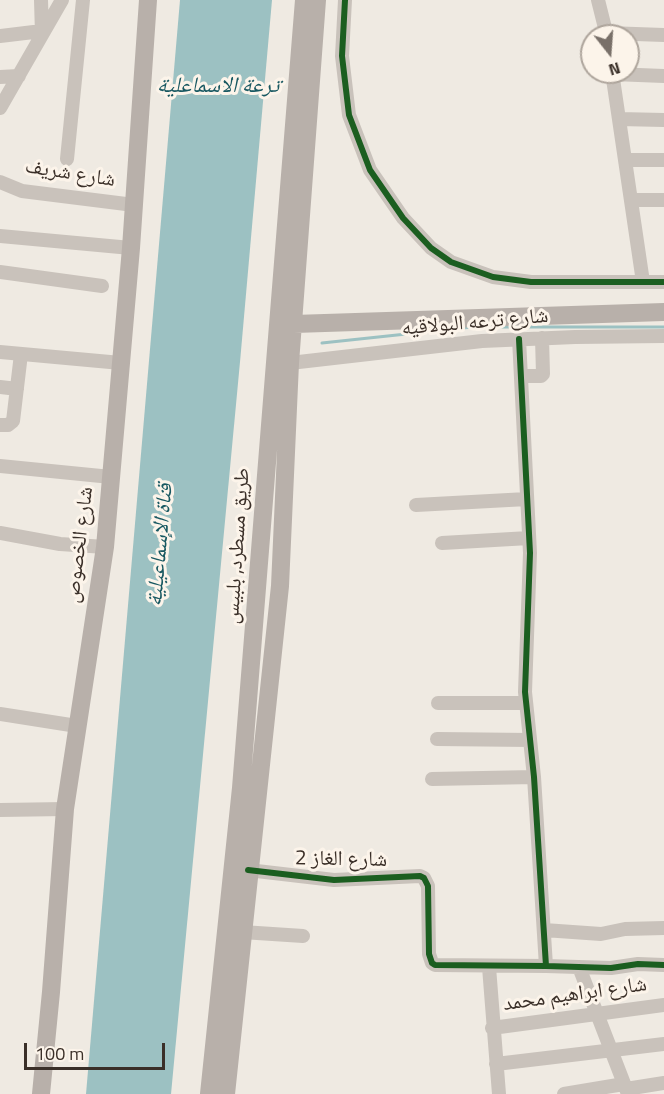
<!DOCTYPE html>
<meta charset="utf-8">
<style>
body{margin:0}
#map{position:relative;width:664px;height:1094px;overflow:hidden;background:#efeae2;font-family:"Titillium Web",sans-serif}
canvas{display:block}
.north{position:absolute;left:580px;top:24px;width:60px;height:60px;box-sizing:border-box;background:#fcf4ea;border:2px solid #aea59c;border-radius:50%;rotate:163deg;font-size:16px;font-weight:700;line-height:24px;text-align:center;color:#3a2f28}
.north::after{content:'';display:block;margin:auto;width:21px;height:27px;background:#797069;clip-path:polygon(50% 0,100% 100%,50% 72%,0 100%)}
.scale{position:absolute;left:24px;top:1043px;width:141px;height:27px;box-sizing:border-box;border:3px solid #3a2f28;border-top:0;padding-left:8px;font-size:18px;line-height:21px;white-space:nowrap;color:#3a2f28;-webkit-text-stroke:4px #fcf4ea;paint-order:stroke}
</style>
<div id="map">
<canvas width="664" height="1094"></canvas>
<div class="north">N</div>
<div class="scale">100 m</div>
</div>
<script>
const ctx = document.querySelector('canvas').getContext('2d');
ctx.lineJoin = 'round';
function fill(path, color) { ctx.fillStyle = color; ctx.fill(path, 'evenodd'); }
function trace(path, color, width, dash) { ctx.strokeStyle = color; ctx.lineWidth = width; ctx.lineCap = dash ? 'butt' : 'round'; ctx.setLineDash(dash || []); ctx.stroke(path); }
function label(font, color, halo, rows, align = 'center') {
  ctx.font = font + ' "Titillium Web","Noto Naskh Arabic",sans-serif'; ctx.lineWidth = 6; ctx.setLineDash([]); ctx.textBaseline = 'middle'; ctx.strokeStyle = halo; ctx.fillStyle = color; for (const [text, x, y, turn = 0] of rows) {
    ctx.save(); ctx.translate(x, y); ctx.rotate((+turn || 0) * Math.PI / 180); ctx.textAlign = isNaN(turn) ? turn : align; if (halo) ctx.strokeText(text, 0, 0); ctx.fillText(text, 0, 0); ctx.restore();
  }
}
fill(new Path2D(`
 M 180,0 L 272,0 L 240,362 L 171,1094 L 86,1094 Z`), '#9cc1c2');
trace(new Path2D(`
 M 322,343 L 472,327 L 664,327`), '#9cc1c2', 3);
trace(new Path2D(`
 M 41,0 L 42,34
 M 345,0 L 342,56 L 349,115 L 370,170 L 403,218 L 431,248 L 451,262 L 493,277 L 531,282 L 664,282
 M 598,0 L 607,36
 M 607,33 L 664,35
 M 0,36 L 42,31
 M 612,72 L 643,282
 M 613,74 L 664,76
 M 0,77 L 19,76
 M 0,108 L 62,0
 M 619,119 L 664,120
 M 67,159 L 83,0
 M 625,160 L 664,160
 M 0,182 L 22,191 L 134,205
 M 631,200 L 664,200
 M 0,236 L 131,248
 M 0,272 L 102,286
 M 519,339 L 530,553 L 525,692 L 534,777 L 546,966
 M 0,352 L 121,363
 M 290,363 L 482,341 L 575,337 L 664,336
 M 521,376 L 541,376 L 543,374 L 542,338
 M 0,387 L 17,389
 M 0,425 L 8,425 L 13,421 L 21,354
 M 0,466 L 111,477
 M 416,505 L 527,499
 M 0,533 L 60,544 L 105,547
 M 442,543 L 529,538
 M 438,703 L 526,703
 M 0,714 L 77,726
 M 437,739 L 530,740
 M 432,779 L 534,777
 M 0,810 L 65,809
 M 248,870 L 334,880 L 420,876 L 424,878 L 428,886 L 429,954 L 432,963 L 435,965 L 546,966 L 611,968 L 638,964 L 664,965
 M 544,930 L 601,934 L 625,929 L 664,928
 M 242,932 L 303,936
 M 489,967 L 499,1094
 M 579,967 L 628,1094
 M 492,1028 L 664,1005
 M 496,1064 L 664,1044
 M 626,1089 L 664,1083
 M 564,1094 L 624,1084`), '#c9c2bb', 14);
trace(new Path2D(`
 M 294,324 L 664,312
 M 41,1094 L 51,992 L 65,809 L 105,547 L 131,248 L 148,0
 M 209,1094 L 241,788 L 304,0
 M 226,1094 L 280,586 L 290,363 L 317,0`), '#b8b0aa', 18);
trace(new Path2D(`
 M 345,0 L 342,56 L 349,115 L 370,170 L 403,218 L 431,248 L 451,262 L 493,277 L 531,282 L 664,282
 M 519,339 L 530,553 L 525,692 L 534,777 L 546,966
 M 248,870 L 334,880 L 420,876 L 424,878 L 428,886 L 429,954 L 432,963 L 435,965 L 546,966 L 611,968 L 638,964 L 664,965`), '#1b5e20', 6);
label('21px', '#3a2f28', '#fcf4ea', [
 ["شارع شريف",70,174,9],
 ["شارع ترعه البولاقيه",475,323,-5],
 ["شارع الخصوص",80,545,-83],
 ["طريق مسطرد, بلبيس",238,546,-86],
 ["شارع الغاز 2",341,860,1],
 ["شارع ابراهيم محمد",575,995,-8]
]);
label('italic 22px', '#185861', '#fcf4ea', [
 ["ترعة الاسماعلية",218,87],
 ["قناة الإسماعيلية",161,545,-85]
]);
</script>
